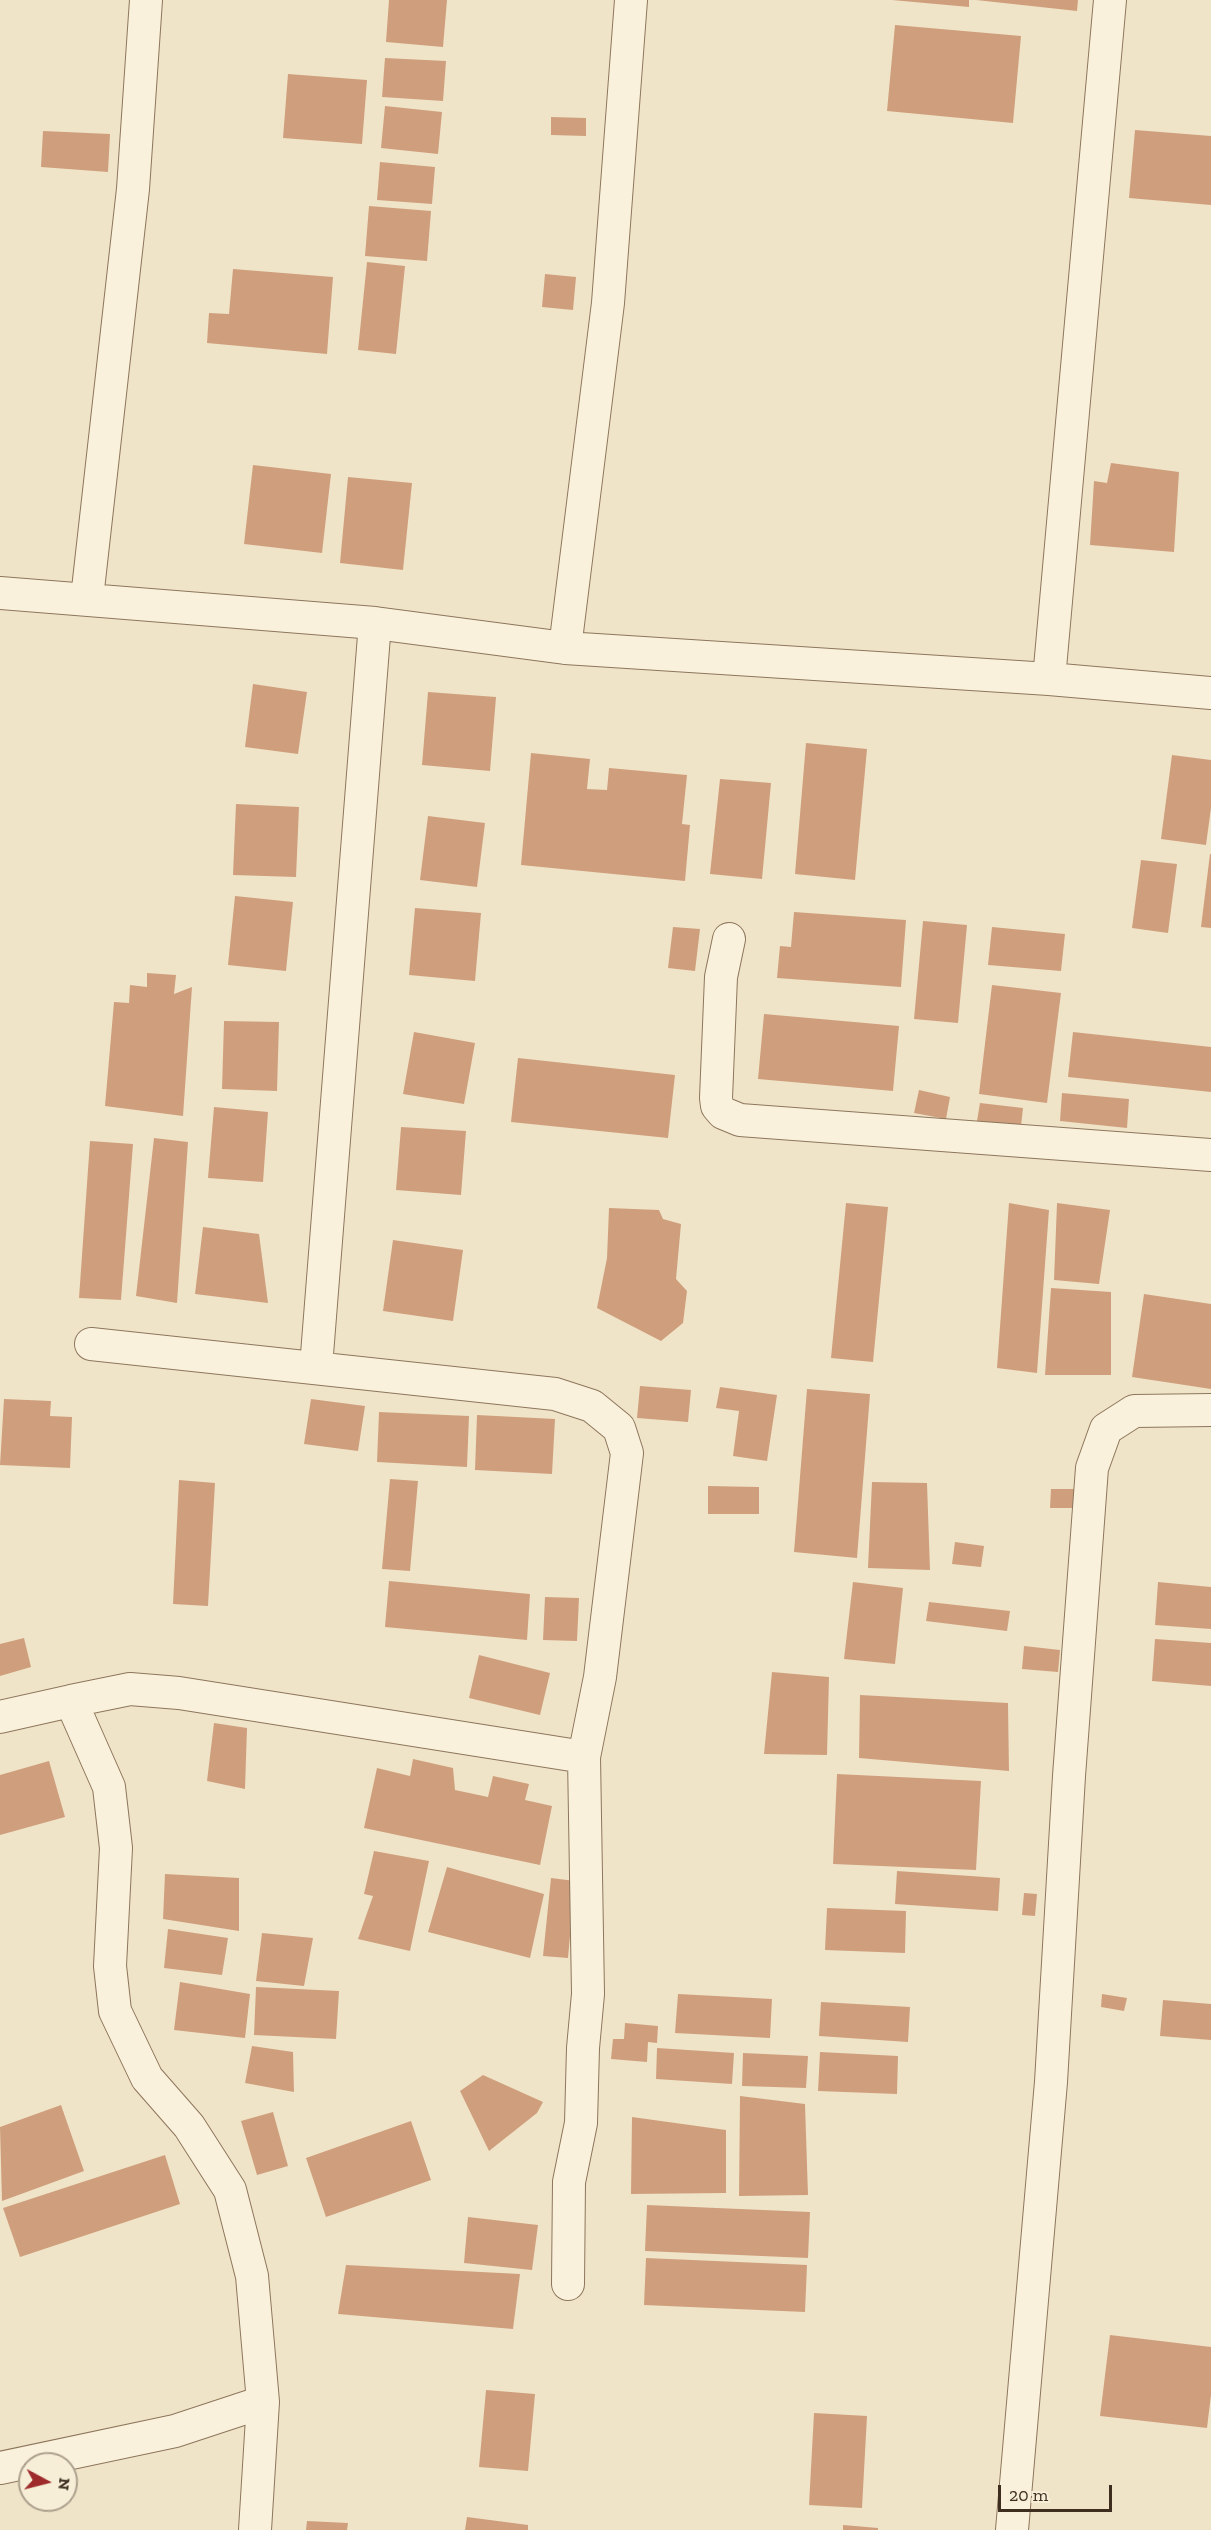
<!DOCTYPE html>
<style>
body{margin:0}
#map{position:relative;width:1211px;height:2530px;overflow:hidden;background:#f0e4c8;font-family:"Zilla Slab",serif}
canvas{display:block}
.north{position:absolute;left:18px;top:2452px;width:60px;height:60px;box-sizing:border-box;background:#f7eed8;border:2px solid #ada18e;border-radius:50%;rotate:97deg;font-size:16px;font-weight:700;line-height:24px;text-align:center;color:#3d2e20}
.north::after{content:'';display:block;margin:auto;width:21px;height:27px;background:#9e2a2b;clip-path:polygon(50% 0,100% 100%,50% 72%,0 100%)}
.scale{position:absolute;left:998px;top:2485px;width:114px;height:27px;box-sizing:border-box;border:3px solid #3d2e20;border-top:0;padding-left:8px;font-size:18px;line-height:21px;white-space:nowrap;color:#3d2e20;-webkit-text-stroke:4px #f7eed8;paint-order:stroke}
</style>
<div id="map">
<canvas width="1211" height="2530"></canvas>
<div class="north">N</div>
<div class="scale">20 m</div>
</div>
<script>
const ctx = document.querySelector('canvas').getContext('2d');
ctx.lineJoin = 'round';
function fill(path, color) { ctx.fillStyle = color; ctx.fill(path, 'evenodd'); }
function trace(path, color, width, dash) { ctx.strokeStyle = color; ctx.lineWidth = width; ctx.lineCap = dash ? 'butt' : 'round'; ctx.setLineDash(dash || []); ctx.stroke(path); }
fill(new Path2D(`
 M 389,0 L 447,0 L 443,47 L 386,42 Z
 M 892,0 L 969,0 L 969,7 Z
 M 976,0 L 1078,0 L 1077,11 Z
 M 895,25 L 1021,36 L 1013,123 L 887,111 Z
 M 385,58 L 446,61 L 443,101 L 382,97 Z
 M 288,74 L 367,80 L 362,144 L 283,138 Z
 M 385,106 L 442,112 L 438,154 L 381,148 Z
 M 551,117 L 586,118 L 586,136 L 551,135 Z
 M 1135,130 L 1211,136 L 1211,205 L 1129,198 Z
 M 43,131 L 110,134 L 108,172 L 41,167 Z
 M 380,162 L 435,167 L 432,204 L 377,200 Z
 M 369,206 L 431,211 L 427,261 L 365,256 Z
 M 367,262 L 405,266 L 396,354 L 358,350 Z
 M 233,269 L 333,277 L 327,354 L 207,343 L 209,313 L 229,314 Z
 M 545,274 L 576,277 L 573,310 L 542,307 Z
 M 1111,463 L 1179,472 L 1174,552 L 1090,545 L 1094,481 L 1107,483 Z
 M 253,465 L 331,474 L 322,553 L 244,544 Z
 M 348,477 L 412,483 L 403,570 L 340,563 Z
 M 253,684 L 307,692 L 298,754 L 245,747 Z
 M 428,692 L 496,697 L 490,771 L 422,765 Z
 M 806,743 L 867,749 L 855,880 L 795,874 Z
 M 531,753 L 590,759 L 587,789 L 607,790 L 609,768 L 687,775 L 682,824 L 690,825 L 685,881 L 521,865 Z
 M 1172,755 L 1211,760 L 1211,808 L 1206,845 L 1161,839 Z
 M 720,779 L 771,783 L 762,879 L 710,874 Z
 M 236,804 L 299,807 L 296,877 L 233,875 Z
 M 428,816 L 485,823 L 477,887 L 420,880 Z
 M 1210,854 L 1211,854 L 1211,928 L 1201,927 Z
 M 1141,860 L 1177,864 L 1168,933 L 1132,928 Z
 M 235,896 L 293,902 L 286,971 L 228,965 Z
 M 415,908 L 481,913 L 475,981 L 409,975 Z
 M 794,912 L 906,920 L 901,987 L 777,978 L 780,946 L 791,947 Z
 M 923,921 L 967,925 L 958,1023 L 914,1019 Z
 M 673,927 L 700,929 L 695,971 L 668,968 Z
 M 992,927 L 1065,934 L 1061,971 L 988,965 Z
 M 147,973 L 176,975 L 174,994 L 192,987 L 183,1116 L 105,1106 L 114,1002 L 129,1003 L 130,985 L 147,987 Z
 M 992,985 L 1061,993 L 1047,1103 L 979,1094 Z
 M 764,1014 L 899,1026 L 893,1091 L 758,1079 Z
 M 224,1021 L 279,1022 L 277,1091 L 222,1089 Z
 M 414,1032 L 475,1043 L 464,1104 L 403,1094 Z
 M 1073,1032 L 1211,1047 L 1211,1092 L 1068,1077 Z
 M 518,1058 L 675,1075 L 668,1138 L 511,1122 Z
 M 919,1090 L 950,1097 L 946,1119 L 914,1113 Z
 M 1062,1093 L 1129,1099 L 1127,1128 L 1060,1121 Z
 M 980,1103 L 1023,1108 L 1021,1126 L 977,1121 Z
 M 214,1107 L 268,1112 L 263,1182 L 208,1178 Z
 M 401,1127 L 466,1131 L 461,1195 L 396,1190 Z
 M 154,1138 L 188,1142 L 177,1303 L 136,1296 Z
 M 90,1141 L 133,1144 L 121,1300 L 79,1298 Z
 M 846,1203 L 888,1207 L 873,1362 L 831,1358 Z
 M 1009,1203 L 1049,1210 L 1037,1373 L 997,1368 Z
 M 1057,1203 L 1110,1210 L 1099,1284 L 1054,1280 Z
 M 609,1208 L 659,1210 L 663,1219 L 681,1224 L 676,1279 L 687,1291 L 683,1323 L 661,1341 L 597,1308 L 607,1258 Z
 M 203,1227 L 259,1234 L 268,1303 L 195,1294 Z
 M 393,1240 L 463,1250 L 453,1321 L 383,1311 Z
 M 1051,1288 L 1111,1292 L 1111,1375 L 1045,1375 Z
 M 1144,1294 L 1211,1304 L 1211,1389 L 1132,1377 Z
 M 640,1386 L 691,1390 L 688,1422 L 637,1418 Z
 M 720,1387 L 777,1395 L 767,1461 L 733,1456 L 739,1411 L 716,1408 Z
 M 807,1389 L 870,1394 L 857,1558 L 794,1552 Z
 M 4,1399 L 51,1401 L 50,1416 L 72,1417 L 70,1468 L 0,1465 Z
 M 311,1399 L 365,1406 L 358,1451 L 304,1444 Z
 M 379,1412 L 469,1416 L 467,1467 L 377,1462 Z
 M 477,1415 L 555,1419 L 552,1474 L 475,1470 Z
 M 390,1479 L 418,1481 L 410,1571 L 382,1569 Z
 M 179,1480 L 215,1483 L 208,1606 L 173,1604 Z
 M 872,1482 L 927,1483 L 930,1570 L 868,1568 Z
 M 708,1486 L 759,1487 L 759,1514 L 708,1514 Z
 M 1051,1489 L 1075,1489 L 1075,1508 L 1050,1508 Z
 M 955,1542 L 984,1546 L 981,1567 L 952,1564 Z
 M 389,1581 L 530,1594 L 527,1640 L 385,1627 Z
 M 853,1582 L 903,1588 L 895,1664 L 844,1659 Z
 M 1158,1582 L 1211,1587 L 1211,1629 L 1155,1625 Z
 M 545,1597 L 579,1598 L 577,1641 L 543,1640 Z
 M 929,1602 L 1010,1611 L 1007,1631 L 926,1621 Z
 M 24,1638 L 31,1667 L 0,1676 L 0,1644 Z
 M 1155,1639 L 1211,1643 L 1211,1686 L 1152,1681 Z
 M 1024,1646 L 1060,1650 L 1058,1672 L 1022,1669 Z
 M 479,1655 L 550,1673 L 540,1715 L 469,1698 Z
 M 772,1672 L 829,1677 L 827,1755 L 764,1754 Z
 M 860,1695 L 1008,1703 L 1009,1771 L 859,1758 Z
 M 214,1723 L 247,1728 L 245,1789 L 207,1781 Z
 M 413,1759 L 453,1768 L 455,1790 L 488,1797 L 493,1776 L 529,1784 L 525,1800 L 552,1806 L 540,1865 L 364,1828 L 377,1768 L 410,1776 Z
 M 49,1761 L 65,1817 L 0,1835 L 0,1775 Z
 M 837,1774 L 981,1781 L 976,1870 L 833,1864 Z
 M 374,1851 L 429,1861 L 410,1951 L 358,1939 L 373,1896 L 364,1894 Z
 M 447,1867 L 544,1894 L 530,1958 L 428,1932 Z
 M 897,1871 L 1000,1878 L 998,1911 L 895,1904 Z
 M 165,1874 L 239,1878 L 239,1931 L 163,1919 Z
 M 551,1878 L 575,1881 L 568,1958 L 543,1956 Z
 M 1024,1893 L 1037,1894 L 1035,1916 L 1022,1915 Z
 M 827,1908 L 906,1911 L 905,1953 L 825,1950 Z
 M 168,1929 L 228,1938 L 222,1975 L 164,1968 Z
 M 262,1933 L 313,1938 L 304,1986 L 256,1981 Z
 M 180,1982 L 250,1994 L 245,2038 L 174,2030 Z
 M 256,1987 L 339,1991 L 336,2039 L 254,2035 Z
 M 678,1994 L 772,1999 L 770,2038 L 675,2033 Z
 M 1102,1994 L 1127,1998 L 1124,2011 L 1101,2007 Z
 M 1163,2000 L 1211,2004 L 1211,2040 L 1160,2036 Z
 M 821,2002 L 910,2007 L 908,2042 L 819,2036 Z
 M 625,2023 L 658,2026 L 657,2043 L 648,2042 L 647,2062 L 611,2059 L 613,2039 L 624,2039 Z
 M 252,2046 L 293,2052 L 294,2092 L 245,2083 Z
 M 657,2048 L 734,2053 L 732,2084 L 656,2079 Z
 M 820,2052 L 898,2056 L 897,2094 L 818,2091 Z
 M 743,2053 L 808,2056 L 806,2088 L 742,2086 Z
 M 483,2075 L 543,2102 L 537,2113 L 489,2151 L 460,2091 Z
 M 740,2096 L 805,2104 L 808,2195 L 739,2196 Z
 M 61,2105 L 84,2171 L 2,2201 L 0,2127 Z
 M 273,2112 L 288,2166 L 257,2175 L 241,2121 Z
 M 632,2117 L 726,2130 L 726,2193 L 631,2194 Z
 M 411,2121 L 431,2180 L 326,2217 L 306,2158 Z
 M 165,2155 L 180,2204 L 20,2257 L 3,2208 Z
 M 647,2205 L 810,2212 L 808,2258 L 645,2251 Z
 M 468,2217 L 538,2225 L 532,2270 L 464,2263 Z
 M 646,2258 L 807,2265 L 805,2312 L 644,2305 Z
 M 346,2265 L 520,2274 L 513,2329 L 338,2314 Z
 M 1110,2335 L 1211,2347 L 1211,2395 L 1207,2428 L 1100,2416 Z
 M 486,2390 L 535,2394 L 528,2471 L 479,2467 Z
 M 814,2413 L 867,2416 L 862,2508 L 809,2505 Z
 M 467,2517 L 528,2525 L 528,2530 L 465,2530 Z
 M 307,2521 L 348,2523 L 347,2530 L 306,2530 Z
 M 843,2525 L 878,2528 L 878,2530 L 843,2530 Z`), '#cf9f7d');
const minor = new Path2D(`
 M 0,593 L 375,623 L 565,648 L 1049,679 L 1211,693
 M 87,598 L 133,189 L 146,0
 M 565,648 L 608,303 L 631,0
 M 1049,679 L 1110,0
 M 729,939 L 721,977 L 716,1098 L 717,1106 L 723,1113 L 740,1120 L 1211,1155
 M 91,1344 L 555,1394 L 592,1406 L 619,1428 L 627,1453 L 600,1677 L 584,1757 L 588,1994 L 583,2048 L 581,2123 L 569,2182 L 568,2284
 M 316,1367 L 375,623
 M 71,1701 L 130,1689 L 179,1693 L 584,1757
 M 0,1717 L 71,1701 L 109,1787 L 116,1848 L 110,1966 L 115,2011 L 147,2078 L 189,2126 L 230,2190 L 252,2276 L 263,2402 L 255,2530
 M 0,2468 L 175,2431 L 263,2402
 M 1012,2530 L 1051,2082 L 1069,1776 L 1092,1468 L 1106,1429 L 1134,1411 L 1211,1410`);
trace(minor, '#8d765c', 34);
trace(minor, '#faf1dc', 32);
</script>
